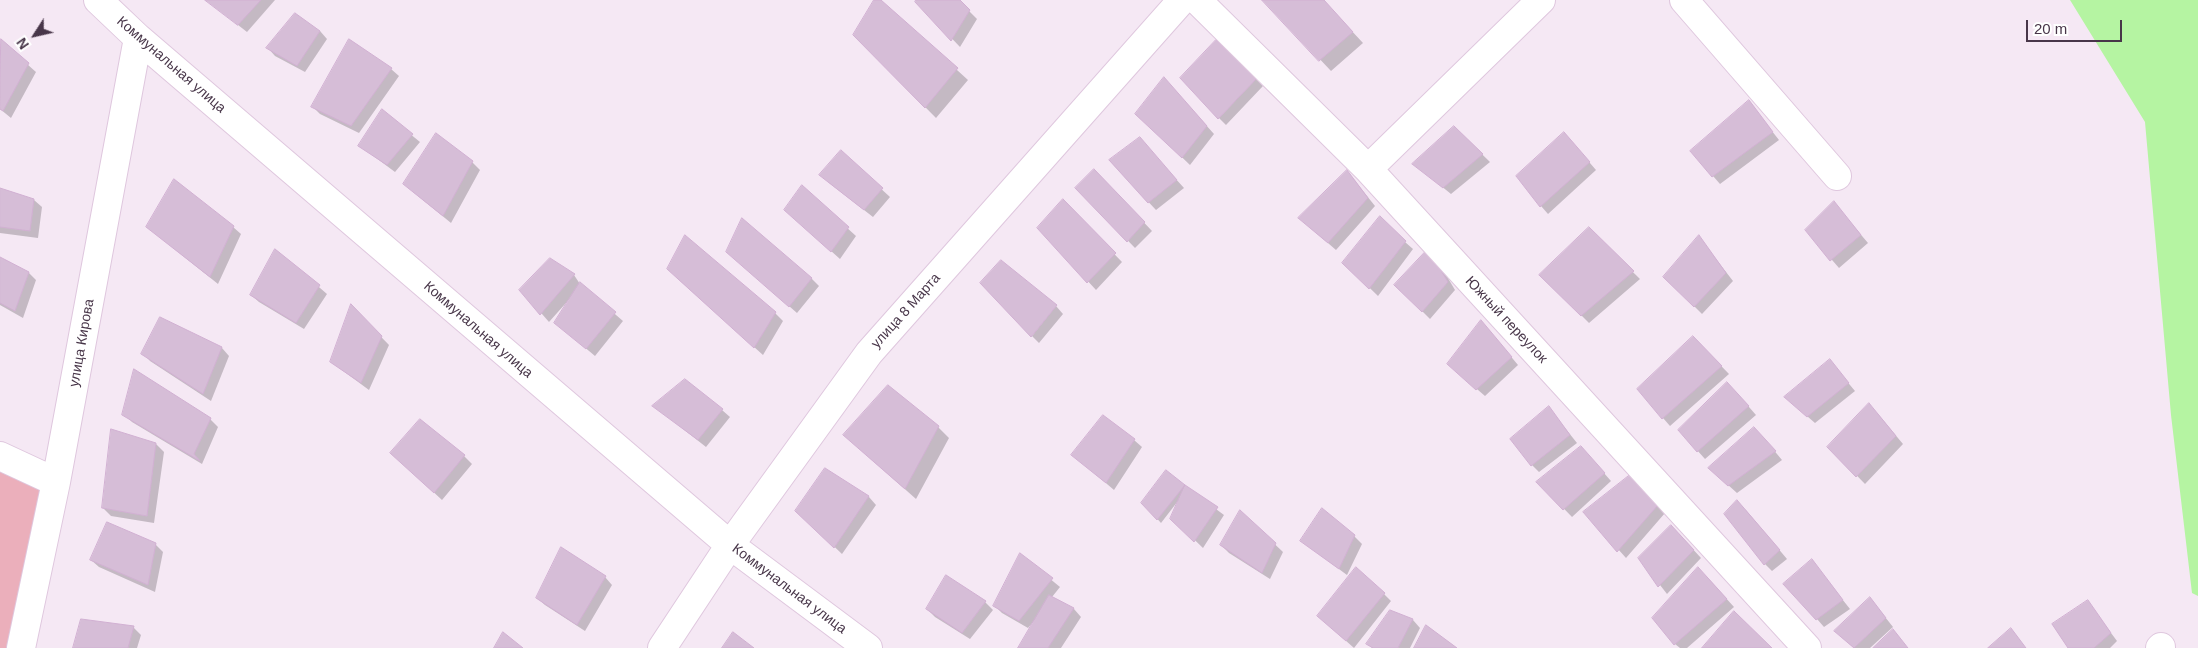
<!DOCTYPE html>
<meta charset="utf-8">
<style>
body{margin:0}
#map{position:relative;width:2198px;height:648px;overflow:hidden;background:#f5e8f4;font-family:Helvetica,sans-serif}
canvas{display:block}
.north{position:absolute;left:10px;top:10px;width:50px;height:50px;-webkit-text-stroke:4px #fff;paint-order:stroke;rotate:235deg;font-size:14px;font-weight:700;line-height:20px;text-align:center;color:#483649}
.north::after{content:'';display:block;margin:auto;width:18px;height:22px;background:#483649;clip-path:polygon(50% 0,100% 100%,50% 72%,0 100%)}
.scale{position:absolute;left:2026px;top:20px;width:96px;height:22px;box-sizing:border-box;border:2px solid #483649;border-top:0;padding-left:6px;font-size:15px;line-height:18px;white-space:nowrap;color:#483649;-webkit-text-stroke:4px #fff;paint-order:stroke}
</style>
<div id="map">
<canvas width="2198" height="648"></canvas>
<div class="north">N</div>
<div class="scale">20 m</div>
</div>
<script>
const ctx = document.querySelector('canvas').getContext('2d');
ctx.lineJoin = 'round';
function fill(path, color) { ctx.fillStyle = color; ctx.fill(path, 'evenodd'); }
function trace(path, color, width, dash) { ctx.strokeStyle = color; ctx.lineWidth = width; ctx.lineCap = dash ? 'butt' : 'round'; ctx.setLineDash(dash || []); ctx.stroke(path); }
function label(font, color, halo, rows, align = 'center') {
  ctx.font = font + ' Helvetica,sans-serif'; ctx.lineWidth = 5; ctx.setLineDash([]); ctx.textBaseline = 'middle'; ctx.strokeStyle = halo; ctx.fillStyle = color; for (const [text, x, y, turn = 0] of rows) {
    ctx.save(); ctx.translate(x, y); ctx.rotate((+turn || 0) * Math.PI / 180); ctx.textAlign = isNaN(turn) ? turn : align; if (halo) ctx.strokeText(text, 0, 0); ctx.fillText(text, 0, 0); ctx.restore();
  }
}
fill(new Path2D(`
 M 0,471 L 31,480 L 43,491 L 10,648 L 0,648 Z`), '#ebafbb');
fill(new Path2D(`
 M 2070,0 L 2198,0 L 2198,596 L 2192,593 L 2171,415 L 2145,122 Z`), '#b5f4a2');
fill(new Path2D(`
 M 206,0 L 275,0 L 247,32 Z
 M 876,0 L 880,0 L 968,80 L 936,118 L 854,35 Z
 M 918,0 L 958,0 L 977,19 L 960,47 L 917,2 Z
 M 1264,0 L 1323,0 L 1363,43 L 1331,71 Z
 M 320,31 L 327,39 L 305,72 L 275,56 L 268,48 Z
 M 1,41 L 36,72 L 11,118 L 0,109 Z
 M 391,69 L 399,76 L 359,133 L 320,114 L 313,107 Z
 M 1256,79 L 1263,86 L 1226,125 L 1219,118 Z
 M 1171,86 L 1214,134 L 1190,165 L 1137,114 Z
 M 1749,102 L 1779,140 L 1720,184 L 1713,176 Z
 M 382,111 L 420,142 L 395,172 L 360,146 Z
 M 1454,127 L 1490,162 L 1451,194 L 1414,164 Z
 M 1571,141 L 1596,170 L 1548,214 L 1541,206 Z
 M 1147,147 L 1184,188 L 1156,210 L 1110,161 Z
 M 841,152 L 890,197 L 873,217 L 828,182 Z
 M 472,162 L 480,170 L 451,223 L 412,191 Z
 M 1347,171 L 1375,206 L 1336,250 L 1307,225 Z
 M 1102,178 L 1152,231 L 1135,248 L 1077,188 Z
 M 802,187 L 856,236 L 840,259 L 793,217 Z
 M 0,189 L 34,200 L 42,207 L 38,238 L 0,233 Z
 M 1063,201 L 1122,262 L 1096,290 L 1039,228 Z
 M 1834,203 L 1868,243 L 1839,268 L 1806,230 Z
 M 147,227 L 233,227 L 241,234 L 218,284 Z
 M 1589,229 L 1640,279 L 1589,323 L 1541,275 Z
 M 1699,237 L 1733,281 L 1702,314 L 1665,277 Z
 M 1405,242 L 1413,249 L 1378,296 L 1344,263 Z
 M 276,250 L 327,294 L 304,329 L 259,302 L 251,295 Z
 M 0,258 L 29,273 L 36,280 L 23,318 L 0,305 Z
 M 1436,258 L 1455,290 L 1430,319 L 1396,285 Z
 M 735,259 L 811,278 L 819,286 L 797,313 Z
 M 574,275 L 580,284 L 623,321 L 595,356 L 564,330 L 574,294 L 549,322 L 521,290 Z
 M 676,277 L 775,313 L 783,321 L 763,355 Z
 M 351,306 L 389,345 L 369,390 L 331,362 Z
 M 1056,306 L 1063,314 L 1039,343 L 1032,336 Z
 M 161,318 L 222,348 L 229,356 L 211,401 L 150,361 L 143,353 Z
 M 1488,329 L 1518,365 L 1485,396 L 1456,371 Z
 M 1693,337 L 1729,374 L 1670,426 L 1663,418 Z
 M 1830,361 L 1855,391 L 1815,423 L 1793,404 Z
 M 1735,391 L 1756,415 L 1705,459 L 1679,430 Z
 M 654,406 L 722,410 L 730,417 L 706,447 Z
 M 1549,408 L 1577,443 L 1539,472 L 1532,465 Z
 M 1877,413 L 1903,444 L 1865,484 L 1829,447 Z
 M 124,414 L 210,419 L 218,427 L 202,464 L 132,422 Z
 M 938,427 L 949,438 L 916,499 L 844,435 Z
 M 1762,436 L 1782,460 L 1737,493 L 1718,476 Z
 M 1134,440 L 1142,447 L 1114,490 L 1073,455 Z
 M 156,444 L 164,452 L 154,523 L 111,516 L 103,508 Z
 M 1588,455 L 1611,481 L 1572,517 L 1538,482 Z
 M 464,456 L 472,464 L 442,500 L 400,461 Z
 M 825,469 L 869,497 L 876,505 L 842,554 L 797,511 Z
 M 1166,472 L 1224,515 L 1203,548 L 1172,518 L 1178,501 L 1161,523 L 1143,503 Z
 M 1635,473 L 1665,513 L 1626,558 L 1585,512 Z
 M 1745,509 L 1787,559 L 1772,571 L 1765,564 Z
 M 1241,512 L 1283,552 L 1270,579 L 1229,553 L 1221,545 Z
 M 1679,534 L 1701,558 L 1667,594 L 1639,558 Z
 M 1354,536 L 1362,544 L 1347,575 L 1301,541 Z
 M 155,544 L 163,552 L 155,592 L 99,567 L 91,560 Z
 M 1021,555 L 1060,587 L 1052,597 L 1074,609 L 1081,617 L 1061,648 L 1020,648 L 1036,619 L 1028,628 L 1002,613 L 995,606 Z
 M 1812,561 L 1850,609 L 1824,627 L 1817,619 Z
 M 1706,576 L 1734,607 L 1687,648 L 1680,648 L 1675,644 Z
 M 605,577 L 612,585 L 585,631 L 545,605 L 537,598 Z
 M 946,577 L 985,602 L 993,610 L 970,639 L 935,617 L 927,609 Z
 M 1384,594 L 1391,601 L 1354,648 L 1318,616 Z
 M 1870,598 L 1893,627 L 1870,648 L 1854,648 L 1843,638 Z
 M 2088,602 L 2117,641 L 2110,648 L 2070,648 Z
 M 1391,612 L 1413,620 L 1420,628 L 1410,648 L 1372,648 L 1368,644 Z
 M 82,621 L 134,628 L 141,635 L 137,648 L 75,648 Z`), '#0003');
const building = new Path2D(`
 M 205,0 L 261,0 L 238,25 Z
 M 874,0 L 881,0 L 958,68 L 925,108 L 853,35 Z
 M 916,0 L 960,0 L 970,10 L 951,41 L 915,2 Z
 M 1262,0 L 1324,0 L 1353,32 L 1319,61 Z
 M 295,13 L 320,31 L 297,66 L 266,48 Z
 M 1,39 L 29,63 L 3,111 L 0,109 Z
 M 349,39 L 392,68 L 351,126 L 311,107 Z
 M 1216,40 L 1257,78 L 1218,119 L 1180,78 Z
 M 1164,77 L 1207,126 L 1182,158 L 1135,114 Z
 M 1749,100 L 1773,132 L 1712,177 L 1690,151 Z
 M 382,109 L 413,134 L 387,165 L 358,146 Z
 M 1454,126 L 1483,154 L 1443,188 L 1412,164 Z
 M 1564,132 L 1590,162 L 1540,207 L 1516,176 Z
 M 436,133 L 473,161 L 443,216 L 403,184 Z
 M 1140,137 L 1177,180 L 1148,203 L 1109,160 Z
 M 841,150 L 883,188 L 864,210 L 819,175 Z
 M 1094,169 L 1145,222 L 1127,242 L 1075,188 Z
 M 1347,170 L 1368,198 L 1328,243 L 1298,218 Z
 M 174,179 L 234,226 L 210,277 L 146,227 Z
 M 802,185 L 849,227 L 831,252 L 784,210 Z
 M 0,188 L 34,199 L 30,231 L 0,227 Z
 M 1063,199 L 1116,253 L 1087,283 L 1037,228 Z
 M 1834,201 L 1861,235 L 1830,261 L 1805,230 Z
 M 1380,216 L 1406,241 L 1369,289 L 1342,263 Z
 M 742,218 L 812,278 L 789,307 L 726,252 Z
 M 1589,227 L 1634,271 L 1581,316 L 1539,275 Z
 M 685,235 L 776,312 L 754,348 L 667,269 Z
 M 1699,235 L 1726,273 L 1694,307 L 1663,277 Z
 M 275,249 L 320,285 L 296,323 L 250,295 Z
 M 1428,249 L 1448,282 L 1422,312 L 1394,285 Z
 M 0,257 L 29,272 L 15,311 L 0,303 Z
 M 550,258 L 575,274 L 540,315 L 519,290 Z
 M 1001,260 L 1057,305 L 1031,337 L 980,283 Z
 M 580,282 L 616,312 L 586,349 L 554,323 Z
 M 351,304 L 382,336 L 361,383 L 330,362 Z
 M 160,317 L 222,347 L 203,394 L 141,354 Z
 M 1481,320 L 1512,357 L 1476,390 L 1447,364 Z
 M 1693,336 L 1722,366 L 1662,419 L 1637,389 Z
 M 1830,359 L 1849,383 L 1807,417 L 1784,397 Z
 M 134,369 L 211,418 L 194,454 L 200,461 L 122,415 Z
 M 685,379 L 723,409 L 698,440 L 652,406 Z
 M 1727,382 L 1749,406 L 1697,452 L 1678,430 Z
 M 888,385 L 939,426 L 905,489 L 843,435 Z
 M 1869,403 L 1896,436 L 1856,477 L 1827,447 Z
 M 1549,406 L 1570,435 L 1531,466 L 1510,439 Z
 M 1103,415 L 1135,439 L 1106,483 L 1071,455 Z
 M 420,419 L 465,455 L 434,493 L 390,453 Z
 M 1754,427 L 1776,451 L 1728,486 L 1708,468 Z
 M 111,429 L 156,443 L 147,516 L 102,508 Z
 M 1581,446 L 1605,473 L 1563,510 L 1536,482 Z
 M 825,468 L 869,496 L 834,548 L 795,511 Z
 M 1166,470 L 1185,485 L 1157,520 L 1141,503 Z
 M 1635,471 L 1658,505 L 1617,552 L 1583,512 Z
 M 1185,485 L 1218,507 L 1194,542 L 1170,519 Z
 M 1737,500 L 1780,550 L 1764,565 L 1724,514 Z
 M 1322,508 L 1355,535 L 1339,569 L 1300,541 Z
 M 1240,510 L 1276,543 L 1262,573 L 1220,545 Z
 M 107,522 L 156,543 L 148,585 L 90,560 Z
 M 1671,525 L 1694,550 L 1658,587 L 1638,558 Z
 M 561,547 L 606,576 L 577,625 L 536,598 Z
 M 1020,553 L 1053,578 L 1019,621 L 993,606 Z
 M 1812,559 L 1843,600 L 1816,620 L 1783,584 Z
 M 1356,567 L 1385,593 L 1346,641 L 1317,616 Z
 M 1698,567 L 1727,599 L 1674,645 L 1652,618 Z
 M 946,575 L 986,601 L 962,633 L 926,609 Z
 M 1049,595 L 1074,608 L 1048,648 L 1018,648 Z
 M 1870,597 L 1886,618 L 1854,648 L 1834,631 Z
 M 2088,600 L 2111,633 L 2094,648 L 2068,648 L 2052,624 Z
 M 1390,610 L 1413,619 L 1398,648 L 1373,648 L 1366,644 Z
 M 1734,611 L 1772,648 L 1702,648 Z
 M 81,619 L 134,626 L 128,648 L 73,648 Z
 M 1426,625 L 1457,648 L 1414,648 Z
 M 2011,628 L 2026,648 L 1988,648 Z
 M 1893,629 L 1908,648 L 1873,648 Z
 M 503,632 L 523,648 L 494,648 Z
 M 733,632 L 754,648 L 722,648 Z`);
fill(building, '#d6bdd7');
trace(building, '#d1b0d2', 1);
const minor = new Path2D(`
 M 98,0 L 138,38 L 730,545 L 868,648
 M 1197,0 L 1368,169 L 1807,648
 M 1684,0 L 1837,176
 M 1368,169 L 1541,0
 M 0,456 L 56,482
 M 21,648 L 56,482 L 138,38
 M 662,648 L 730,545 L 869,353 L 1182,0
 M 2160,648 L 2161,647`);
trace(minor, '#dfc7de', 30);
trace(minor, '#fff', 28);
label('14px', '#483649', '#fff', [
 ["Коммунальная улица",171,65,41],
 ["улица 8 Марта",906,311,-48],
 ["Южный переулок",1506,320,47],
 ["Коммунальная улица",478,330,41],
 ["улица Кирова",82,343,-80],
 ["Коммунальная улица",789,589,37]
]);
</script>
